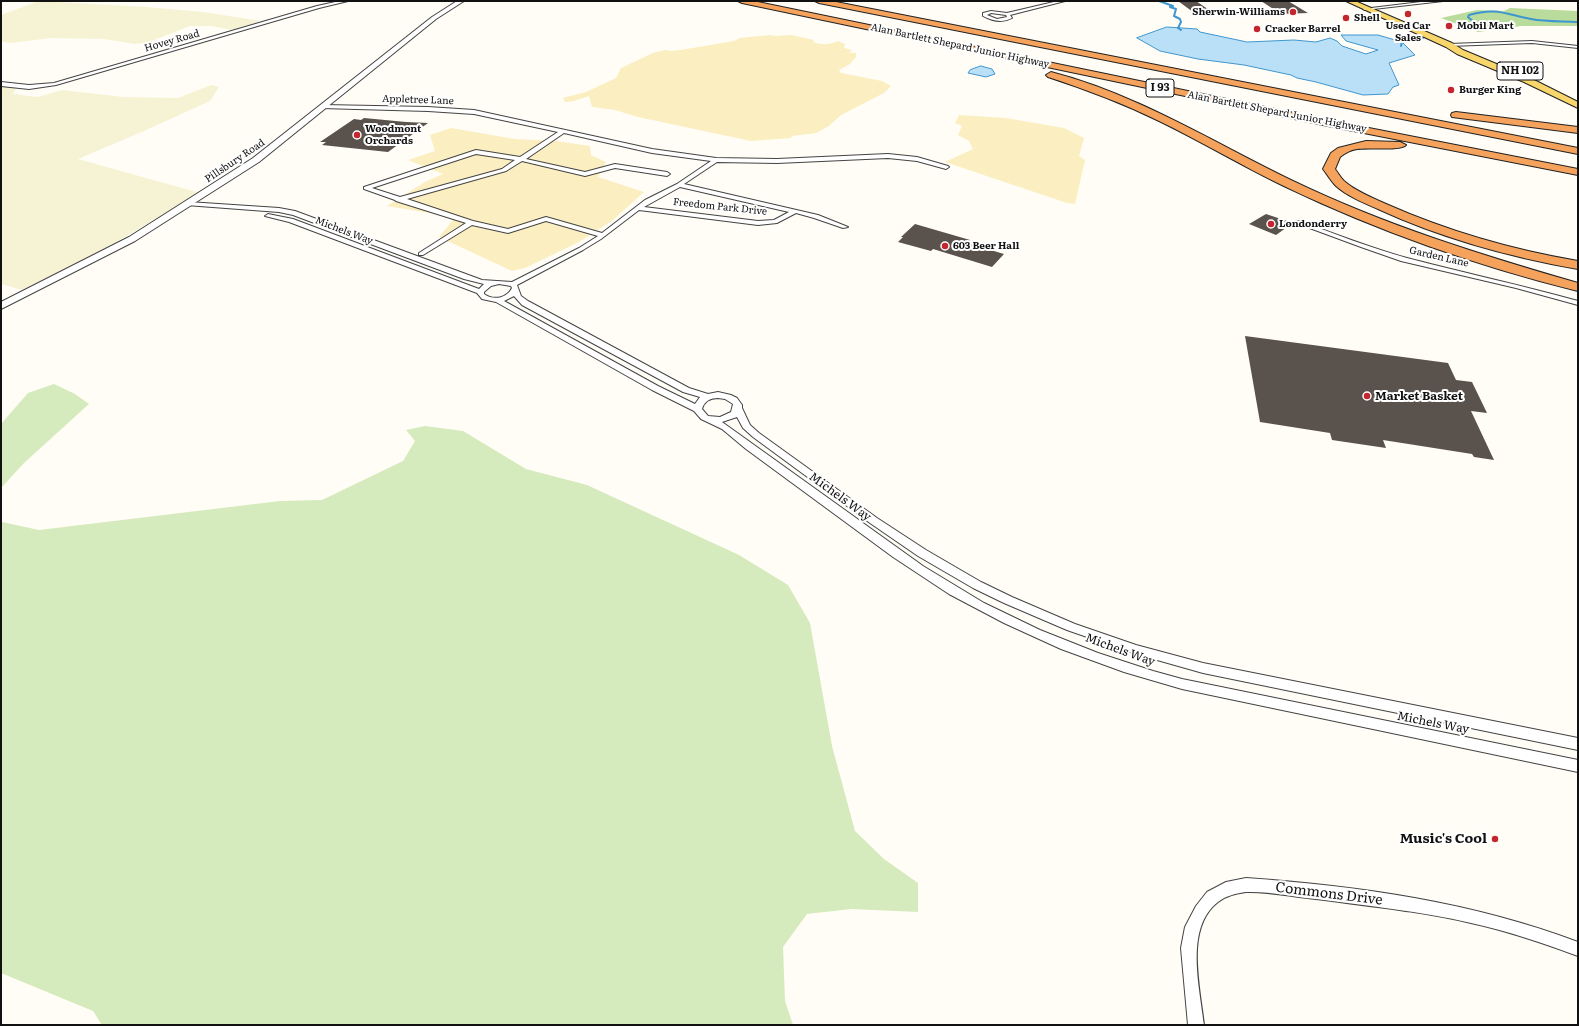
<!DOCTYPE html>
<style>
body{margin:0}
#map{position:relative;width:1579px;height:1026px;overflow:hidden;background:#fffdf5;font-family:Literata,serif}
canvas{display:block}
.frame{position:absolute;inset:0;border:2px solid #111;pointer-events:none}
</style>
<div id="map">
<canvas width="1579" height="1026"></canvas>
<div class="frame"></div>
</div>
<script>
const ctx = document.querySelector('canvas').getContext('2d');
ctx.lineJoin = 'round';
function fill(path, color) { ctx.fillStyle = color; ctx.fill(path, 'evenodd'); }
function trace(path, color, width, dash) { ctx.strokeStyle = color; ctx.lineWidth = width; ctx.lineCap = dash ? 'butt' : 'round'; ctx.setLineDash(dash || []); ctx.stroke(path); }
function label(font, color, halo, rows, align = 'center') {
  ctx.font = font + ' Literata,serif'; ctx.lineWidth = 4; ctx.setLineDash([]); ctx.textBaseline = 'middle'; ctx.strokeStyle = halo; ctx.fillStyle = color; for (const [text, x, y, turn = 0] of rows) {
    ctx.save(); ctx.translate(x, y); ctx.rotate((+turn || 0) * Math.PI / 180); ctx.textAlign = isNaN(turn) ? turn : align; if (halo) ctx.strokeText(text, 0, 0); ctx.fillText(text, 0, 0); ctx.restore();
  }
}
fill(new Path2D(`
 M 39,1 L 147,7 L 203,12 L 261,21 L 232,30 L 212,26 L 190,26 L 146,43 L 135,44 L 104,39 L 51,38 L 10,43 L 1,41 L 1,15 Z
 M 1,85 L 17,87 L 13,94 L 38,97 L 62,90 L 123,97 L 178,98 L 211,85 L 219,87 L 210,101 L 144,131 L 78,159 L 200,193 L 111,245 L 22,290 L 1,284 Z`), '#f6f3d4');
fill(new Path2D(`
 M 54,384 L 75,394 L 89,404 L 24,463 L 1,488 L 1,424 L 28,393 Z
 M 425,426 L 463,431 L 526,469 L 587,485 L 739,555 L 788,585 L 810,623 L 832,746 L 855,831 L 884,859 L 918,883 L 918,912 L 851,909 L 807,914 L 783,947 L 785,1001 L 793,1025 L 102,1025 L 93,1011 L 1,973 L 1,518 L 2,522 L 39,530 L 280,501 L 322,500 L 403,461 L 415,441 L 406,430 Z`), '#d5ebbd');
fill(new Path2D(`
 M 1510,8 L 1578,11 L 1578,26 L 1521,26 L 1478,32 L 1441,18 L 1477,10 L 1504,11 Z`), '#b9dc9c');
fill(new Path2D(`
 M 770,35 L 776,36 L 791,35 L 814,40 L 813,42 C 822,45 830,45 838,41 L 845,44 L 844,48 L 852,50 L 849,53 L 856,53 L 856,57 L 850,64 L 839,70 L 841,73 L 882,81 L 891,86 L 884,93 L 841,115 L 829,126 L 816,133 L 792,136 L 791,138 L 751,141 L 638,117 L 615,110 L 592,107 L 589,96 L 574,101 L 565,102 L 563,98 L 586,92 L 616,78 L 621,68 L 653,53 L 665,50 L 671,51 L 681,50 L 734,41 L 740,38 Z
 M 959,115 L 1006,118 L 1064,128 L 1084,138 L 1079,156 L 1085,160 L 1075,204 L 1067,203 L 945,162 L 973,149 L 969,141 L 958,135 L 962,126 L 955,123 Z
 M 451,128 L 515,139 L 556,141 L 590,146 L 591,155 L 606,162 L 598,177 L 644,192 L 613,220 L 579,242 L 525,268 L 512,271 L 439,237 L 453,220 L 448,216 L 387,206 L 425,182 L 443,174 L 408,160 L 435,151 L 430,135 Z`), '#fbeec1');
const water = new Path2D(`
 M 1167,27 L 1197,29 L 1200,32 L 1247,42 L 1294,40 L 1316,42 L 1330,38 L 1337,41 L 1342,46 L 1366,54 L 1378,50 L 1346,41 L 1341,35 L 1378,35 L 1402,42 L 1415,55 L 1389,63 L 1399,85 L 1393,87 L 1388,94 L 1363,95 L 1316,82 L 1297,78 L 1291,75 L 1244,65 L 1198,59 L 1160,51 L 1137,38 Z
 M 981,66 L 992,69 L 995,74 L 986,77 L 968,73 L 970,70 Z`);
fill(water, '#b9e0f7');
trace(water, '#3f96cf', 1);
trace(new Path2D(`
 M 1159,1 L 1173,6 L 1170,7 L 1176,9 L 1174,16 L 1180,19 L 1181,22 L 1178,28 L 1181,30
 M 1475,23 L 1468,17 L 1469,15 C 1496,7 1505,14 1531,19 C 1546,22 1563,21 1578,22
 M 1401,46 L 1402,42 L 1423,38`), '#3f96cf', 2);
fill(new Path2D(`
 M 1178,1 L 1196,1 L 1212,12 L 1193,12 Z
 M 1261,1 L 1288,1 L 1308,13 L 1281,14 Z
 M 364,118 L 406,122 L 428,123 L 388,152 L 322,145 L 326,142 L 320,142 L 354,119 L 361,120 Z
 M 1266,214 L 1293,223 L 1276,235 L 1249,224 Z
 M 915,224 L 970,240 L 967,243 L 1004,254 L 992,267 L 933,249 L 931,251 L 898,242 L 903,237 L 901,237 Z
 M 1245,336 L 1448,363 L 1456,380 L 1472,382 L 1487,413 L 1471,411 L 1494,460 L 1474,457 L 1472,454 L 1383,440 L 1386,448 L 1332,440 L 1330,433 L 1260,422 Z`), '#5a524d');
const minor = new Path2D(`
 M 340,1 L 348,1 L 319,8 L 56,85 L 29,89 L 1,86 L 1,82 L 29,85 L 54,83 L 317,6 Z
 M 1058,1 L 1065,1 L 1010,15 L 1012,18 C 1003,23 992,21 983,16 L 983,13 L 991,11 L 1007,13 ZM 991,13 L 1006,15 L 1007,17 L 997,19 L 987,15 Z
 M 1429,1 L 1443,1 L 1365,10 L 1363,9 Z
 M 1532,41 L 1578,46 L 1578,48 L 1532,43 L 1449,46 L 1447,45 L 1449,44 Z
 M 323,105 L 428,107 L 474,110 L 652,149 L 716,158 L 777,159 L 888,154 L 917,157 L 948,166 L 949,167 L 946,169 L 917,161 L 888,158 L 777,163 L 717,162 L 684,184 L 818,215 L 848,227 L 843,228 L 814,218 L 796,213 L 777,223 L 758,225 L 639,210 L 601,239 L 583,250 L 517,285 L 521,296 L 528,301 L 689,388 L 708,394 L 718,392 L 731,395 L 737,398 L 742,405 L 742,408 L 750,425 L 759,433 L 877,518 L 926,550 L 981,582 L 1012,597 L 1075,624 L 1136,645 L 1203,663 L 1578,738 L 1578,750 L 1203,673 L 1136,654 L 1067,630 L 1004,603 L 973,588 L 918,556 L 870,523 L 753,437 L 743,428 L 737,417 L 722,422 L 923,566 L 984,603 L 1040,630 L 1098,653 L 1153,671 L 1182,679 L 1578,760 L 1578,772 L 1182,689 L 1124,672 L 1061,649 L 1004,623 L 949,594 L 893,557 L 746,449 L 722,429 L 701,419 L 694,411 L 652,390 L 496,302 L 482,299 L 477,293 L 289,222 L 265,216 L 268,214 L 293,219 L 479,289 L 484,284 L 464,279 L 293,215 L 279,212 L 186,205 L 186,203 L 188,202 L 279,208 L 295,211 L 482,280 L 512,282 L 579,248 L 598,236 L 546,221 L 508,233 L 472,225 L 423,255 L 419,255 L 419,253 L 466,223 L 396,201 L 395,200 L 364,189 L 364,187 L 476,150 L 520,157 L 558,132 L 474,114 L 428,111 L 321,108 L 320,107 ZM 564,133 L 652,153 L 711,161 L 677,184 L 645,200 L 602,233 L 546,217 L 508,229 L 473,221 L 407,199 L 506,171 L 522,161 L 585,176 L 615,168 L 667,176 L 670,174 L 667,172 L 615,164 L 585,172 L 526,159 ZM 476,154 L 515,160 L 502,169 L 400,197 L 372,188 ZM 680,187 L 789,212 L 774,220 L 758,221 L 644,207 ZM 499,284 L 511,286 L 512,288 C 507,298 494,301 484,294 L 484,292 L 491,286 ZM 514,296 L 522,305 L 683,392 L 700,397 L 695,404 L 658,386 L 504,301 ZM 718,398 L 725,399 L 733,404 L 731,412 L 720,417 L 708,416 L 702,409 C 704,401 711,398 718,398 Z
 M 1296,221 L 1300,221 C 1335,234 1371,248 1407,258 C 1464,273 1521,285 1578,301 L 1578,305 L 1516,288 L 1401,261 L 1361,247 L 1296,223 Z
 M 1246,878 C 1359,886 1472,902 1578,942 L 1578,956 C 1543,943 1508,931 1471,923 C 1420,911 1368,906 1316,899 C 1293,897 1269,891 1246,892 C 1237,893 1225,896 1218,902 C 1184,928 1200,988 1204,1025 L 1188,1025 L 1181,948 L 1185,927 L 1196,906 L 1207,892 L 1226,882 Z`);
const tertiary = new Path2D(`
 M 457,1 L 464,1 L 436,19 L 259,162 L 135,241 L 1,309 L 1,302 L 129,237 L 253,158 L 432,17 Z`);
const primary = new Path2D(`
 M 1346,1 L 1355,1 L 1452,43 L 1463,50 L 1530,78 L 1578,102 L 1578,108 L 1524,82 L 1457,54 L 1446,47 Z`);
const motorway = new Path2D(`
 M 738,1 L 753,1 L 1328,120 L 1578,169 L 1578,175 L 1328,126 L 742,3 Z
 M 815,1 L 831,1 L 1578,148 L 1578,154 L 819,3 Z
 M 1051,72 C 1137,94 1214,143 1293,181 C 1384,225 1481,255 1578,283 L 1578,291 C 1478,266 1378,231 1286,187 C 1242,166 1201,141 1157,120 C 1122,103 1085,89 1048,77 L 1046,75 Z
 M 1456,112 L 1578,127 L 1578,133 L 1452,117 L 1451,115 L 1452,113 Z
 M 1366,141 L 1400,142 L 1406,145 C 1401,151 1367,147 1357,149 C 1350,150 1345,153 1340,157 L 1335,169 C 1338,173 1340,177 1344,181 C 1355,191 1373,198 1386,204 C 1447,231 1513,250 1578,261 L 1578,269 C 1510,257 1441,238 1378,209 C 1364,203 1347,196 1336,186 C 1331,181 1327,174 1323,169 L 1331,153 L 1338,148 Z`);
trace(minor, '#444', 2);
trace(tertiary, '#444', 2);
trace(primary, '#222', 2);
trace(motorway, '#222', 2);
fill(minor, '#fff');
fill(tertiary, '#fff');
fill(primary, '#f9d66b');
fill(motorway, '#f5a25d');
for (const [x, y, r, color] of [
 [1293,12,4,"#c4262e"],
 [1408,14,4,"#c4262e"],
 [1346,18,4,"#c4262e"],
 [1449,26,4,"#c4262e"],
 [1257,29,4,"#c4262e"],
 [1451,90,4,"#c4262e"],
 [357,135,4,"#c4262e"],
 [1271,224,4,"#c4262e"],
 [945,246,4,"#c4262e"],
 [1367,396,4,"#c4262e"],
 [1495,839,4,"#c4262e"]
]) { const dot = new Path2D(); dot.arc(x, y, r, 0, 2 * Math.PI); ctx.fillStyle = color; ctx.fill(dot); trace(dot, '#fff', 1.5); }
label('bold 10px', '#111', '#fff', [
 ["Sherwin-Williams",1285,12,"right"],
 ["Shell",1354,18],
 ["Used Car",1408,26,"center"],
 ["Sales",1408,38,"center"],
 ["Mobil Mart",1457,26],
 ["Cracker Barrel",1265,29],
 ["Burger King",1459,90],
 ["Woodmont",365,129],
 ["Orchards",365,141],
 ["Londonderry",1279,224],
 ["603 Beer Hall",953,246]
], 'left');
label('10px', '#111', '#fff', [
 ["Hovey Road",172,41,-16],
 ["Alan Bartlett Shepard Junior Highway",960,46,12],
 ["Appletree Lane",418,100,2],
 ["Alan Bartlett Shepard Junior Highway",1277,112,11],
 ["Pillsbury Road",235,161,-34],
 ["Freedom Park Drive",720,207,6],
 ["Michels Way",344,231,21],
 ["Garden Lane",1439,257,13]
]);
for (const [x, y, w] of [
 [1520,71,46],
 [1160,88,28]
]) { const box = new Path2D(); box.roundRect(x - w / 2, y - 9, w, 18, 3); ctx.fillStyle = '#fff'; ctx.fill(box); trace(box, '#111', 1); }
label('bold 11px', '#111', null, [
 ["NH 102",1520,71],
 ["I 93",1160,88]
]);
label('bold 12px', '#111', '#fff', [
 ["Market Basket",1375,396]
], 'left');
label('12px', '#111', '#fff', [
 ["Michels Way",840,497,36],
 ["Michels Way",1120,650,20],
 ["Michels Way",1433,723,11]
]);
label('bold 14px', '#111', '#fff', [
 ["Music's Cool",1487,839]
], 'right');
label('14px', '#111', '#fff', [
 ["Commons Drive",1329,894,7]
]);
</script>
